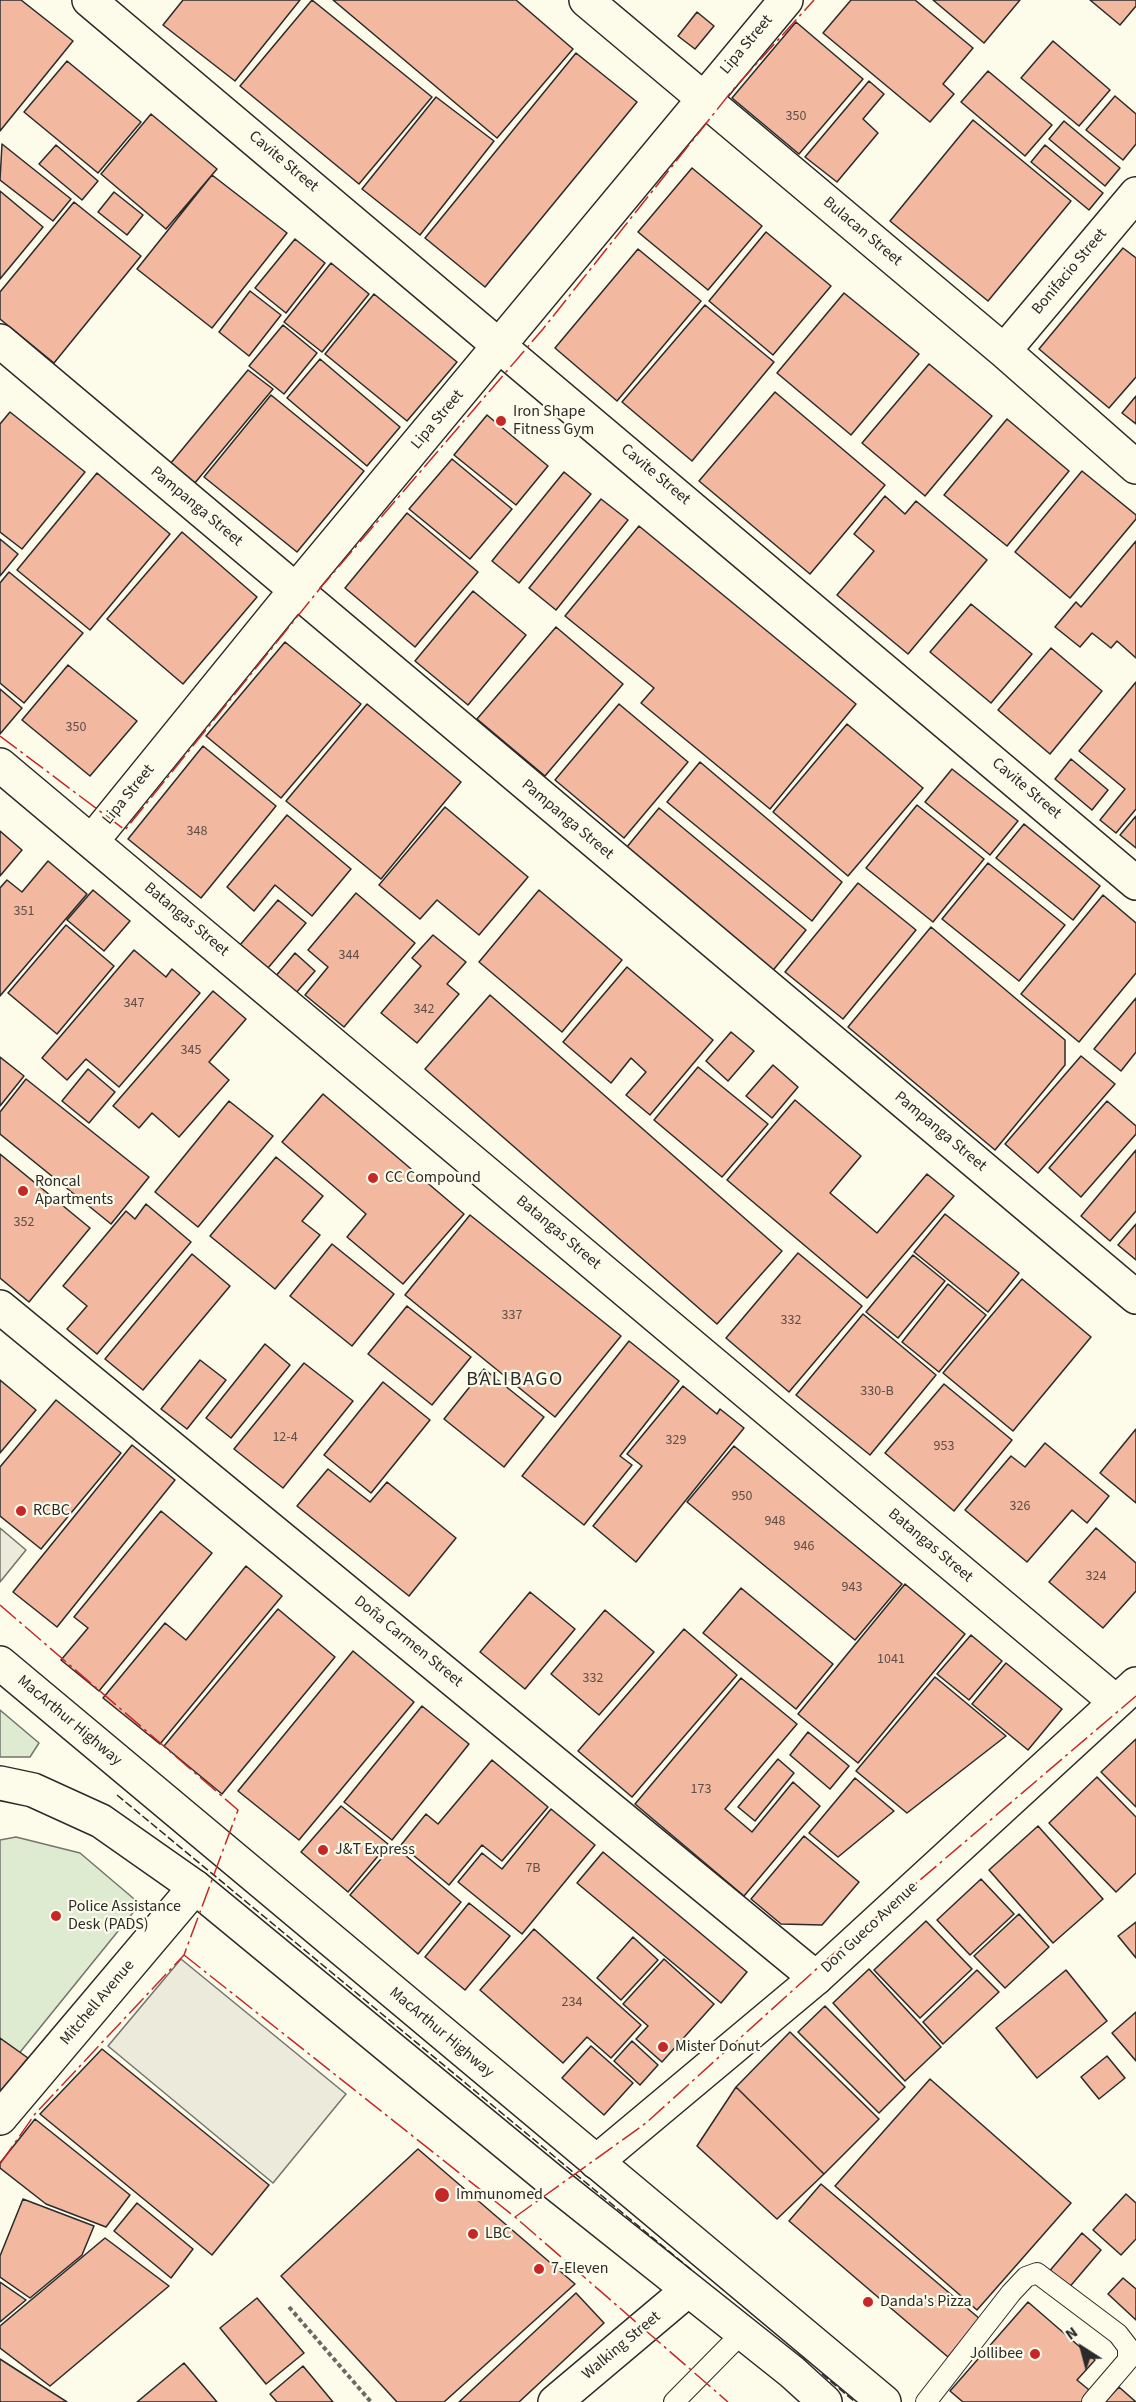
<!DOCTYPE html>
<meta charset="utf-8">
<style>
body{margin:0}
#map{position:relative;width:1136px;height:2402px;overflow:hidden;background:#fdfbea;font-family:"Source Sans 3",sans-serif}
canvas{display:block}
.north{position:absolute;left:1052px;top:2318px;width:60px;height:60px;-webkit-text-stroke:4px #fdfbea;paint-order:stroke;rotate:324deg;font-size:16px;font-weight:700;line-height:24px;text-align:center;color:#2b2b2b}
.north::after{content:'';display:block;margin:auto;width:21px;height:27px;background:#2b2b2b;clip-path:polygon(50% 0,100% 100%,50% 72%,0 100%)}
</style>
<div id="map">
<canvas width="1136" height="2402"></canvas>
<div class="north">N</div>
</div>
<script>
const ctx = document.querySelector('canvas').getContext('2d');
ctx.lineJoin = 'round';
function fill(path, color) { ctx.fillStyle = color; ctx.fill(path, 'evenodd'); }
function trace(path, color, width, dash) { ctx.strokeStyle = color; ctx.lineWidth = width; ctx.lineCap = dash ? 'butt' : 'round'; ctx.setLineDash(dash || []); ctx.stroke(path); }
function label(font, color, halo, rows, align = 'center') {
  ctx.font = font + ' "Source Sans 3",sans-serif'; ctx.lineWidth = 4.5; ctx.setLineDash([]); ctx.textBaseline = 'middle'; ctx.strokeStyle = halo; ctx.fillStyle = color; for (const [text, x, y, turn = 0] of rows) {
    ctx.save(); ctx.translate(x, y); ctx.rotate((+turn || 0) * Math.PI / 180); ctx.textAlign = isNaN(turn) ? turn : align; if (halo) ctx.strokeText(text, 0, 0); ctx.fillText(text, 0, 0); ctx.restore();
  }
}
const green = new Path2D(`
 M 0,1710 L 39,1743 L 30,1757 L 0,1757 Z
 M 16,1837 L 80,1853 L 140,1904 L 0,2077 L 0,1840 Z`);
fill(green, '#deebd1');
trace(green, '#74746e', 1.5);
const parking = new Path2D(`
 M 0,1528 L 26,1550 L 0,1582 Z
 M 181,1959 L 346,2094 L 273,2183 L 108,2046 Z`);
fill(parking, '#eceadb');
trace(parking, '#74746e', 1.5);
const building = new Path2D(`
 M 0,0 L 21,0 L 73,41 L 0,131 Z
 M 183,0 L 300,0 L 235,81 L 163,25 Z
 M 312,0 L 432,97 L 359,184 L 240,86 Z
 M 333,0 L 516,0 L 573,49 L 497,138 Z
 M 851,0 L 915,0 L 973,48 L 943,84 L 954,94 L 930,122 L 823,33 Z
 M 933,0 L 1020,0 L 984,43 Z
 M 1090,0 L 1136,0 L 1136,6 L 1120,25 Z
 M 697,12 L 714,26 L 695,49 L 678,36 Z
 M 796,22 L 863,79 L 799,154 L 732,98 Z
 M 1053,41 L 1110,90 L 1079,126 L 1021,78 Z
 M 576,53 L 637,102 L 485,287 L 425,238 Z
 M 67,61 L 141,122 L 98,173 L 24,112 Z
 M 988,71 L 1052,125 L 1025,156 L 961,102 Z
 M 869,81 L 884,94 L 863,119 L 878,133 L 837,182 L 805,157 Z
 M 1115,96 L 1136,114 L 1136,144 L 1123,160 L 1086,130 Z
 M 436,97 L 494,141 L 420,235 L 362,189 Z
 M 151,114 L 217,169 L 166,229 L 101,174 Z
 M 973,120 L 1071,201 L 988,301 L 890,221 Z
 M 1064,121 L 1120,168 L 1105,186 L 1049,139 Z
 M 2,144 L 71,199 L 53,221 L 0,180 Z
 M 56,145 L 98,181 L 82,200 L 39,164 Z
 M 1045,145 L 1103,193 L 1089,210 L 1031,162 Z
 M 692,168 L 762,226 L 708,290 L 638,232 Z
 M 212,175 L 287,233 L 212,328 L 137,269 Z
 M 0,191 L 43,227 L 0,279 Z
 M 114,192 L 143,215 L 127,235 L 98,212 Z
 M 74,202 L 141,256 L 54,363 L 0,319 L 0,292 Z
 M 766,232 L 831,286 L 773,355 L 709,301 Z
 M 295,239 L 325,263 L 286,313 L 255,288 Z
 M 1123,248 L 1136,258 L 1136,377 L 1109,408 L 1039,349 Z
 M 638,249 L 701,301 L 617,401 L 555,348 Z
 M 331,263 L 369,294 L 322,352 L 284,322 Z
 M 250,291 L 281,315 L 249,356 L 219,332 Z
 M 844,293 L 919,354 L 851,435 L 777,373 Z
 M 374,294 L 457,362 L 407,421 L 325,354 Z
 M 705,305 L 774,362 L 692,461 L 622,402 Z
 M 283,325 L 317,353 L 284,394 L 249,366 Z
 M 320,359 L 400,427 L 367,466 L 287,398 Z
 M 929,364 L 992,416 L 925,496 L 862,443 Z
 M 248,370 L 273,389 L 194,484 L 170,464 Z
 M 775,392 L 885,485 L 810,574 L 699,481 Z
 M 271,395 L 364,471 L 297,552 L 204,477 Z
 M 1136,396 L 1136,424 L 1122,413 Z
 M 10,412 L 85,472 L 22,549 L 0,532 L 0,424 Z
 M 487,415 L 548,466 L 516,505 L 454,455 Z
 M 1007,419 L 1069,471 L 1007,546 L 944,495 Z
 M 452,459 L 512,509 L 470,559 L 409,509 Z
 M 1082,471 L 1136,515 L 1136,519 L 1070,598 L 1015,552 Z
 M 564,472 L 591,494 L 519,583 L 492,561 Z
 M 97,473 L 170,534 L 90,630 L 17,570 Z
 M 885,496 L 905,514 L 916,501 L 987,560 L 908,654 L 837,595 L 874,551 L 854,534 Z
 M 601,499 L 628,520 L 556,610 L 529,588 Z
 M 407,513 L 478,572 L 415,647 L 345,588 Z
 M 639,526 L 856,704 L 770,809 L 641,703 L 654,688 L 565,616 Z
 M 182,532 L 257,597 L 183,684 L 107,619 Z
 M 0,539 L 18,554 L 0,576 Z
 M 1136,541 L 1136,658 L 1117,641 L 1111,648 L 1092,633 L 1080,647 L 1055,627 L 1076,602 L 1081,607 Z
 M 9,572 L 83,633 L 24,703 L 0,683 L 0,583 Z
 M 473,591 L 526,635 L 468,705 L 415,661 Z
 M 971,604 L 1032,654 L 991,703 L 930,652 Z
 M 556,627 L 623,684 L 545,776 L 477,719 Z
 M 285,642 L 361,704 L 281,798 L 206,736 Z
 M 1051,648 L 1102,691 L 1050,754 L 998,710 Z
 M 68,665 L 137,721 L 90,776 L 22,720 Z
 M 1136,682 L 1136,809 L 1116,833 L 1100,820 L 1125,789 L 1079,751 Z
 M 0,689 L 22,708 L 0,734 Z
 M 367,704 L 461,782 L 381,879 L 286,801 Z
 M 619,704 L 688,762 L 624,838 L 555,780 Z
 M 847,724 L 923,788 L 848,876 L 773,812 Z
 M 203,746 L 276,806 L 201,898 L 128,839 Z
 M 1071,759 L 1108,790 L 1092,810 L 1055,779 Z
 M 700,762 L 842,882 L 812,921 L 667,802 Z
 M 952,769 L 1018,821 L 990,855 L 925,802 Z
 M 917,805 L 984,859 L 933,922 L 866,868 Z
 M 445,807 L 528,877 L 479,935 L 437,900 L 420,919 L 379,885 Z
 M 659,808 L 806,930 L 770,974 L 622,853 Z
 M 287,815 L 351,869 L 312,916 L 275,885 L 254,911 L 227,887 Z
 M 1136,816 L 1136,848 L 1120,835 Z
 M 1024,824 L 1100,886 L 1073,920 L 996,858 Z
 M 0,831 L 22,850 L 0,876 Z
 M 48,861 L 87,894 L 0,996 L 0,888 L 7,880 L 22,892 Z
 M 988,863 L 1065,925 L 1019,981 L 942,919 Z
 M 858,883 L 916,930 L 843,1019 L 785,972 Z
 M 93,890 L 130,921 L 104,951 L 67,920 Z
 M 539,890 L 622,960 L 562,1032 L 479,962 Z
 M 356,893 L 415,943 L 344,1027 L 305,995 L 328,967 L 308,950 Z
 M 1103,895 L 1136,923 L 1136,973 L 1079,1042 L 1021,994 Z
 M 278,900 L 306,923 L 268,968 L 240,945 Z
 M 66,925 L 114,966 L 57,1034 L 8,993 Z
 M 931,927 L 1065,1040 L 1065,1065 L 995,1150 L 848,1027 Z
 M 433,935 L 466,962 L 447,984 L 459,994 L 417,1043 L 381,1013 L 421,966 L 412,958 Z
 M 134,950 L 166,977 L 172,969 L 200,993 L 119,1087 L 86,1059 L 67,1080 L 42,1058 Z
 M 295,953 L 315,971 L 295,994 L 275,977 Z
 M 627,967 L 713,1040 L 650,1115 L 626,1095 L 646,1072 L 631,1058 L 611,1083 L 563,1042 Z
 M 213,991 L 246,1019 L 209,1062 L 229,1080 L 179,1137 L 152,1113 L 139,1128 L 113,1106 Z
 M 490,995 L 782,1251 L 717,1324 L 425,1069 Z
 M 1136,998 L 1136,1052 L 1121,1071 L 1094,1049 Z
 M 731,1032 L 754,1051 L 728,1081 L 706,1061 Z
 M 1081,1056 L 1115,1084 L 1038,1173 L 1005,1144 Z
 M 0,1057 L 24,1076 L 0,1106 Z
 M 773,1065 L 798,1087 L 772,1118 L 746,1096 Z
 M 698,1067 L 768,1124 L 722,1177 L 654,1120 Z
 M 88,1069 L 115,1092 L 89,1123 L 62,1101 Z
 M 26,1079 L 149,1177 L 111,1224 L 0,1134 L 0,1112 Z
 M 323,1094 L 464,1214 L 403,1284 L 347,1237 L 366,1214 L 282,1142 Z
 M 795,1100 L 861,1156 L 830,1193 L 877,1233 L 927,1174 L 954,1196 L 867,1298 L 727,1180 Z
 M 229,1101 L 273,1136 L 198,1227 L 155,1192 Z
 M 1107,1101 L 1136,1126 L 1136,1134 L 1081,1197 L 1049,1168 Z
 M 1136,1150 L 1136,1211 L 1110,1241 L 1081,1216 Z
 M 0,1154 L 90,1228 L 29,1302 L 0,1278 Z
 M 276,1157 L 323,1196 L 302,1221 L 320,1235 L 275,1289 L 210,1236 Z
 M 146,1204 L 191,1242 L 97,1354 L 67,1329 L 87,1306 L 63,1286 L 126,1211 L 135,1219 Z
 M 945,1214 L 1019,1273 L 988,1312 L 914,1252 Z
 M 470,1215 L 621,1336 L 555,1417 L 405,1295 Z
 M 1136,1224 L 1136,1260 L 1118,1245 Z
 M 332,1244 L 394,1294 L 352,1346 L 290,1296 Z
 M 798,1253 L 862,1306 L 789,1392 L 726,1338 Z
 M 192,1254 L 230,1286 L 143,1390 L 105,1359 Z
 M 913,1255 L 945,1281 L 898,1338 L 866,1312 Z
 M 1022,1279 L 1091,1337 L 1013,1431 L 943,1373 Z
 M 948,1284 L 986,1315 L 939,1372 L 902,1342 Z
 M 407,1306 L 471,1357 L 432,1405 L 368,1354 Z
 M 863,1314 L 936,1375 L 870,1455 L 796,1395 Z
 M 629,1341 L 679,1381 L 620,1456 L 632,1465 L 584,1525 L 522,1476 Z
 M 265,1344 L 290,1365 L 231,1438 L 206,1418 Z
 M 200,1360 L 226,1380 L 187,1429 L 161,1409 Z
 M 304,1363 L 353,1401 L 283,1488 L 234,1449 Z
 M 484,1369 L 544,1417 L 504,1467 L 444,1419 Z
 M 0,1380 L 36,1410 L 0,1453 Z
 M 383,1382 L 430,1420 L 371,1493 L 324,1455 Z
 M 944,1384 L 1012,1440 L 954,1511 L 885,1453 Z
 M 683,1386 L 717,1414 L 720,1409 L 744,1428 L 636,1562 L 593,1526 L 642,1466 L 627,1454 Z
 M 56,1400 L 121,1453 L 41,1549 L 0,1516 L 0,1467 Z
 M 1136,1429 L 1136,1503 L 1100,1473 Z
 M 1045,1443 L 1109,1496 L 1087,1523 L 1072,1510 L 1027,1562 L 965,1510 L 1011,1456 L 1025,1467 Z
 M 132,1445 L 175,1480 L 57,1627 L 13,1592 Z
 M 734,1446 L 902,1584 L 855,1640 L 687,1502 Z
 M 328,1469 L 370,1502 L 387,1482 L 456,1538 L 409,1596 L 297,1506 Z
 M 161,1511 L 212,1553 L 99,1691 L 61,1660 L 88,1628 L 74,1617 Z
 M 1096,1528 L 1136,1563 L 1136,1591 L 1103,1628 L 1049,1582 Z
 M 246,1566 L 282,1596 L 160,1744 L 103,1698 L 165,1623 L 186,1640 Z
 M 905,1584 L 965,1634 L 858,1763 L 798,1714 Z
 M 741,1588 L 833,1664 L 796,1709 L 703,1633 Z
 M 530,1592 L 575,1629 L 525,1689 L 480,1652 Z
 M 278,1609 L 335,1657 L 222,1794 L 164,1746 Z
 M 605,1610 L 654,1652 L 599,1715 L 551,1674 Z
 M 684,1629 L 737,1675 L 632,1797 L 578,1751 Z
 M 971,1635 L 1002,1661 L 969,1700 L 937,1674 Z
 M 353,1651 L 414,1702 L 299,1840 L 238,1791 Z
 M 1006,1663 L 1062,1709 L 1028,1750 L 972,1704 Z
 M 935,1677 L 1006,1736 L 907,1813 L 856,1771 Z
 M 741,1678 L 797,1724 L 725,1809 L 752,1832 L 793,1782 L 820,1806 L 744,1896 L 635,1804 Z
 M 422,1706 L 469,1744 L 392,1840 L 344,1802 Z
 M 808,1732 L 849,1766 L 830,1789 L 790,1755 Z
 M 1136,1739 L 1136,1807 L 1101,1772 Z
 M 778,1759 L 794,1773 L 755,1821 L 738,1807 Z
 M 492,1760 L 548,1807 L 502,1861 L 482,1845 L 449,1885 L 401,1845 L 426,1814 L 438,1824 Z
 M 1097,1777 L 1136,1817 L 1136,1873 L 1116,1892 L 1049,1823 Z
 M 855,1778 L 894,1811 L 838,1857 L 809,1833 Z
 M 341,1806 L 388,1844 L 348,1892 L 301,1852 Z
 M 551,1809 L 595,1845 L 522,1934 L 458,1882 L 482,1853 L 502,1869 Z
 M 1038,1826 L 1103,1899 L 1053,1943 L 989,1870 Z
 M 804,1836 L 859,1882 L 822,1925 L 781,1924 L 751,1899 Z
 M 393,1845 L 461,1902 L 418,1954 L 350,1895 Z
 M 603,1852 L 747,1972 L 721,2003 L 577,1883 Z
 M 981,1879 L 1014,1914 L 970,1955 L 937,1920 Z
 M 469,1903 L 510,1936 L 465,1990 L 425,1957 Z
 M 1019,1914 L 1049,1947 L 1005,1988 L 974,1956 Z
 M 926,1921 L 972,1969 L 920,2018 L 874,1970 Z
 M 1136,1922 L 1136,1958 L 1118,1936 Z
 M 534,1929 L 641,2025 L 611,2058 L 587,2037 L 563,2063 L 480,1990 Z
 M 633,1937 L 658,1960 L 621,2000 L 597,1978 Z
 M 664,1959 L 714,2004 L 662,2062 L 636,2039 L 648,2026 L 623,2004 Z
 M 869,1969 L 941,2047 L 905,2081 L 833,2003 Z
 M 977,1970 L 999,1992 L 943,2044 L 923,2022 Z
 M 1066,1970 L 1107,2021 L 1037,2078 L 996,2028 Z
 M 825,2006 L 905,2087 L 879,2113 L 798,2032 Z
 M 1136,2012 L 1136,2061 L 1112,2033 Z
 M 790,2032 L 879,2119 L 824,2174 L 736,2087 Z
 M 0,2038 L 28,2058 L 0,2094 Z
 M 632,2041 L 658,2065 L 640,2085 L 614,2061 Z
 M 591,2046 L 633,2083 L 604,2115 L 562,2078 Z
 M 102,2049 L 269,2185 L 212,2255 L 40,2114 Z
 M 1107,2056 L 1125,2078 L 1099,2099 L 1081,2077 Z
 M 930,2079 L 1071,2203 L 977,2310 L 835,2186 Z
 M 736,2087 L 824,2174 L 777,2219 L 697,2146 Z
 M 35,2119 L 130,2195 L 106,2227 L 46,2204 L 0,2168 L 0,2163 Z
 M 418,2149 L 575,2284 L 444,2402 L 397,2402 L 281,2276 Z
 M 821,2184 L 980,2319 L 948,2357 L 789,2221 Z
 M 1126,2194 L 1136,2203 L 1136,2239 L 1121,2255 L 1093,2230 Z
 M 23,2199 L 94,2226 L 82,2255 L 30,2298 L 0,2277 L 0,2256 Z
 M 137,2203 L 193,2249 L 171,2278 L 114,2231 Z
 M 1082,2233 L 1101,2250 L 1067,2290 L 1047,2274 Z
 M 105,2238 L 169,2286 L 50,2386 L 0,2348 L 0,2326 Z
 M 1123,2278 L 1136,2289 L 1136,2320 L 1108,2294 Z
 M 0,2282 L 26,2300 L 0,2322 Z
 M 576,2293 L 604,2323 L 519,2402 L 459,2402 Z
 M 257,2298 L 304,2353 L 266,2384 L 220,2328 Z
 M 1028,2302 L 1095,2360 L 1077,2380 L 1094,2394 L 1087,2402 L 963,2402 L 950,2391 Z
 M 0,2359 L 17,2370 L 67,2402 L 0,2402 Z
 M 184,2363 L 217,2402 L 137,2402 Z
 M 303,2366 L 333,2402 L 277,2402 L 270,2394 Z
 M 1119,2387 L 1136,2402 L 1105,2402 Z`);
fill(building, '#f2b8a0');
trace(building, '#2b2b2b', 1.5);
const lane = new Path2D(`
 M 674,2402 L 742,2333
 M 926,2402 L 1011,2293 L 1026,2277 L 1037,2273 L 1118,2334 L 1128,2347 L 1128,2360 L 1092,2402`);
const street = new Path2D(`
 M 89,0 L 1136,883
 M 586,0 L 1004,351 L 1136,467
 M 0,341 L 1136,1297
 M 1004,351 L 1136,194
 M 0,765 L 1116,1702
 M 92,841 L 295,591 L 786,0
 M 0,1307 L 816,1978
 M 555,2402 L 688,2290`);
const secondary = new Path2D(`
 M 0,2118 L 195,1887
 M 596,2162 L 816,1978 L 1136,1684`);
const highway = new Path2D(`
 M 0,1663 L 884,2402
 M 0,1783 L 33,1790 L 101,1821 L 195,1887 L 552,2181 L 792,2372 L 825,2402`);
trace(lane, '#2b2b2b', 22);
trace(street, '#2b2b2b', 36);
trace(secondary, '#2b2b2b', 36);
trace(highway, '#2b2b2b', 36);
trace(new Path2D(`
 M 289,2307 L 371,2402`), '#6a6964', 4, [4.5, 3]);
trace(lane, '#fdfbea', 20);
trace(street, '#fdfbea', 33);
trace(secondary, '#fdfbea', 33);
trace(highway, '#fdfbea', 33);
trace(new Path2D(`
 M 117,1795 L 694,2272
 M 822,2374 L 855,2402`), '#2b2b2b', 1.5, [8, 3]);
trace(new Path2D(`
 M 0,736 L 125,830 L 322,586 L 543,329 L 731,92 L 814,0
 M 0,1605 L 238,1810 L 184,1955 L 35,2114 L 0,2164
 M 184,1955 L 515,2217 L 728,2402
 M 515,2217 L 646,2123 L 832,1955 L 1136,1696`), '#c62828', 1.5, [21, 4.5, 3, 4.5]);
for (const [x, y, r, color] of [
 [501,421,6,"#c62828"],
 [373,1178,6,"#c62828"],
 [23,1191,6,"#c62828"],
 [21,1511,6,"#c62828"],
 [323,1850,6,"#c62828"],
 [56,1916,6,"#c62828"],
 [663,2047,6,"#c62828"],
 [442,2195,8,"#c62828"],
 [473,2234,6,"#c62828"],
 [539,2269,6,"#c62828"],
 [868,2302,6,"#c62828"],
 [1035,2354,6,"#c62828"]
]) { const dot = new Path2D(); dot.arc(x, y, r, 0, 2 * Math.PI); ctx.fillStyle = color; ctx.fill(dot); trace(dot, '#fdfbea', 2); }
label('14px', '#5d4e48', null, [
 ["350",796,117],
 ["350",76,728],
 ["348",197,832],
 ["351",24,912],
 ["344",349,956],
 ["347",134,1004],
 ["342",424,1010],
 ["345",191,1051],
 ["352",24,1223],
 ["337",512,1316],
 ["332",791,1321],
 ["330-B",877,1392],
 ["12-4",285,1438],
 ["329",676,1441],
 ["953",944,1447],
 ["950",742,1497],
 ["326",1020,1507],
 ["948",775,1522],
 ["946",804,1547],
 ["324",1096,1577],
 ["943",852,1588],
 ["1041",891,1660],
 ["332",593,1679],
 ["173",701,1790],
 ["7B",533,1869],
 ["234",572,2003]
]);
label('16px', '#2b2b2b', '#fdfbea', [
 ["Lipa Street",747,45,-50],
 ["Cavite Street",283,162,40],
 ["Bulacan Street",862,232,40],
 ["Bonifacio Street",1070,272,-50],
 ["Lipa Street",438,420,-50],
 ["Cavite Street",655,475,40],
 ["Pampanga Street",196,507,40],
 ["Cavite Street",1026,789,40],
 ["Lipa Street",129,795,-51],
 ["Pampanga Street",567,820,40],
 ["Batangas Street",186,920,40],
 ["Pampanga Street",940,1132,40],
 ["Batangas Street",558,1233,40],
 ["Batangas Street",930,1546,40],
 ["Doña Carmen Street",408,1642,39],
 ["MacArthur Highway",69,1721,40],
 ["Don Gueco Avenue",870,1928,-43],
 ["Mitchell Avenue",98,2003,-50],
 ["MacArthur Highway",441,2033,40],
 ["Walking Street",622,2346,-40]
]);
label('16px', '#2b2b2b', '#fdfbea', [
 ["Iron Shape",513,412],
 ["Fitness Gym",513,430],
 ["CC Compound",385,1178],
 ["Roncal",35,1182],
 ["Apartments",35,1200],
 ["RCBC",33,1511],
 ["J&T Express",335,1850],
 ["Police Assistance",68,1907],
 ["Desk (PADS)",68,1925],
 ["Mister Donut",675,2047],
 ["Immunomed",456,2195],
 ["LBC",485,2234],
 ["7-Eleven",551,2269],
 ["Danda's Pizza",880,2302],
 ["Jollibee",1023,2354,"right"]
], 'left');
ctx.letterSpacing = '1.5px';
label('20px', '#2b2b2b', '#fdfbea', [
 ["BALIBAGO",515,1381]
]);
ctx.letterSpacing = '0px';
</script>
